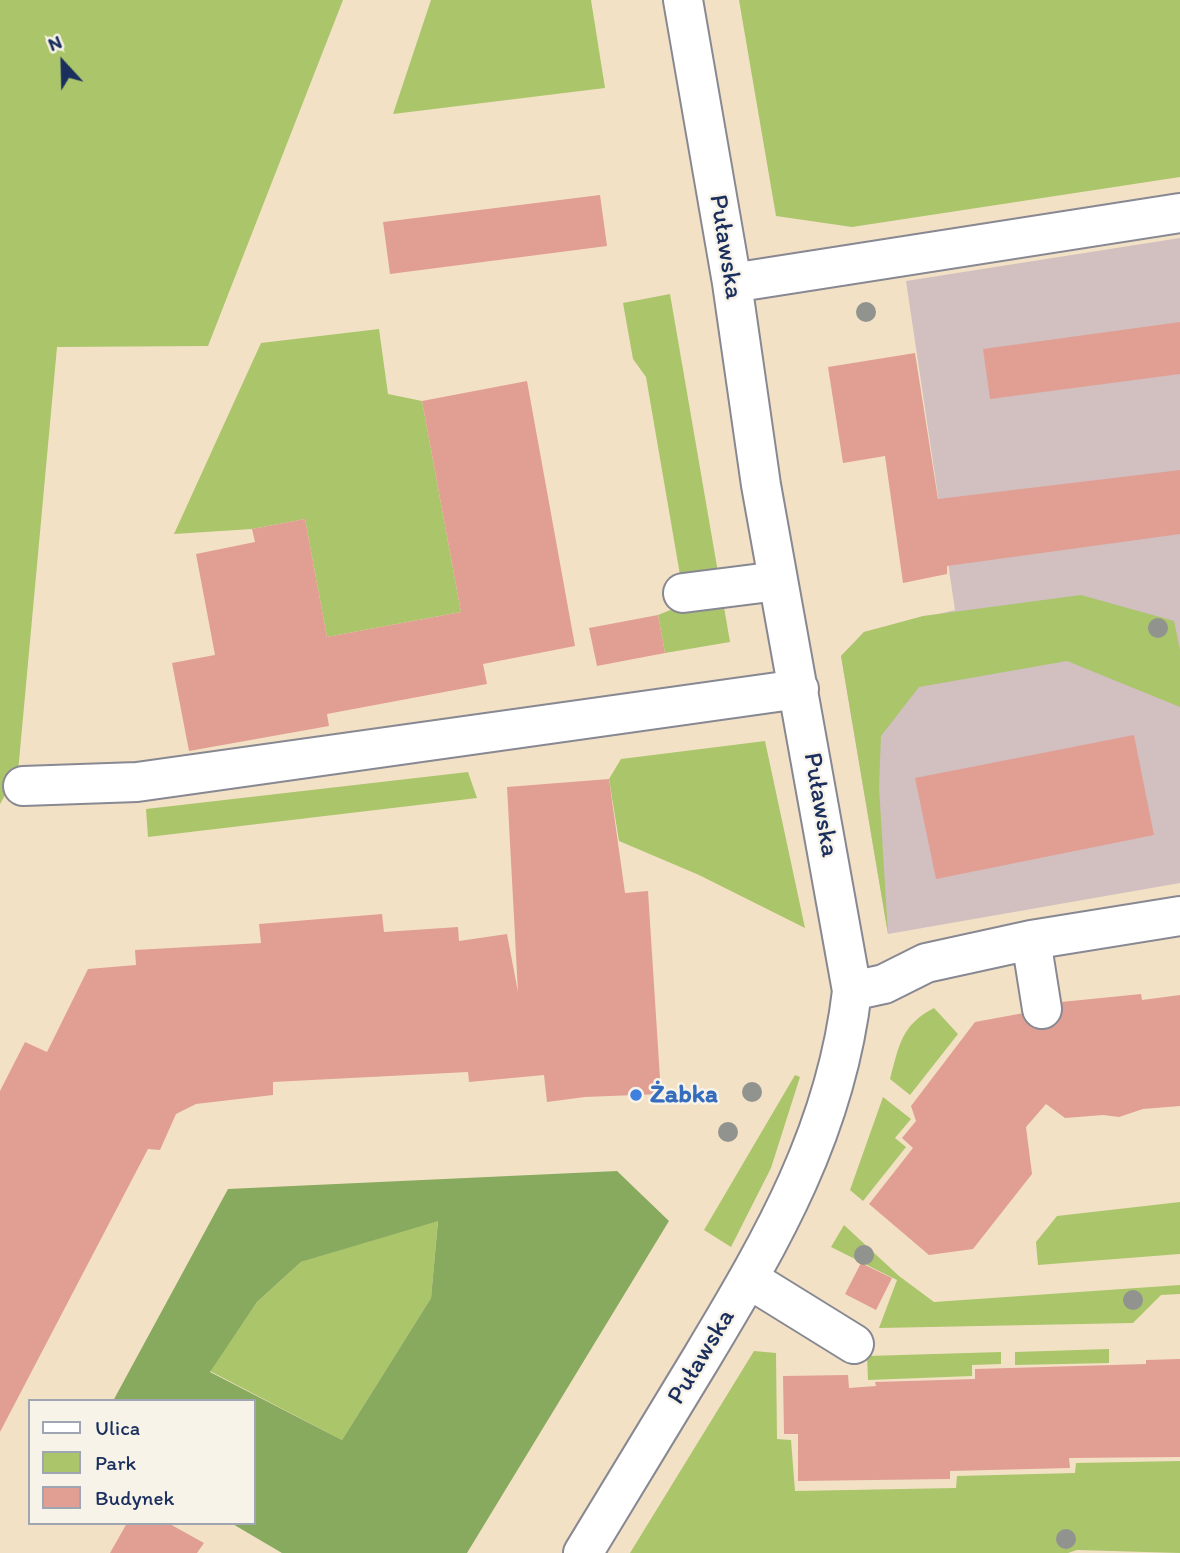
<!DOCTYPE html>
<meta charset="utf-8">
<style>
body{margin:0}
#map{position:relative;width:1180px;height:1553px;overflow:hidden;background:#f3e1c6;font-family:Itim,sans-serif}
canvas{display:block}
.legend{position:absolute;left:28px;top:1399px;width:228px;height:126px;box-sizing:border-box;background:#f7f3e8;border:2px solid #9fa5b1;margin:0;padding:9px 12px;list-style:none;font-size:21px;color:#1b2f5e}
.legend li{display:flex;align-items:center;gap:14px;height:35px}
.legend b{width:35px;border:2px solid #9fa5b1}
.north{position:absolute;left:28px;top:28px;width:70px;height:70px;-webkit-text-stroke:5px #f7f3e8;paint-order:stroke;rotate:338deg;font-size:19px;font-weight:700;line-height:28px;text-align:center;color:#1b2f5e}
.north::after{content:'';display:block;margin:auto;width:24px;height:32px;background:#1b2f5e;clip-path:polygon(50% 0,100% 100%,50% 72%,0 100%)}
</style>
<div id="map">
<canvas width="1180" height="1553"></canvas>
<ul class="legend">
<li><b style="height:9px;background:#fff"></b>Ulica</li>
<li><b style="height:19px;background:#abc56b"></b>Park</li>
<li><b style="height:19px;background:#e19f94"></b>Budynek</li>
</ul>
<div class="north">N</div>
</div>
<script>
const ctx = document.querySelector('canvas').getContext('2d');
ctx.lineJoin = 'round';
function fill(path, color) { ctx.fillStyle = color; ctx.fill(path, 'evenodd'); }
function trace(path, color, width, dash) { ctx.strokeStyle = color; ctx.lineWidth = width; ctx.lineCap = dash ? 'butt' : 'round'; ctx.setLineDash(dash || []); ctx.stroke(path); }
function label(font, color, halo, rows, align = 'center') {
  ctx.font = font + ' Itim,sans-serif'; ctx.lineWidth = 5; ctx.setLineDash([]); ctx.textBaseline = 'middle'; ctx.strokeStyle = halo; ctx.fillStyle = color; for (const [text, x, y, turn = 0] of rows) {
    ctx.save(); ctx.translate(x, y); ctx.rotate((+turn || 0) * Math.PI / 180); ctx.textAlign = isNaN(turn) ? turn : align; if (halo) ctx.strokeText(text, 0, 0); ctx.fillText(text, 0, 0); ctx.restore();
  }
}
fill(new Path2D(`
 M 1180,238 L 1180,883 L 888,934 L 841,656 L 864,632 L 955,610 L 906,281 Z`), '#d2bfc0');
fill(new Path2D(`
 M 0,0 L 343,0 L 208,346 L 57,347 L 18,772 L 0,804 Z
 M 431,0 L 591,0 L 605,88 L 393,114 Z
 M 739,0 L 1180,0 L 1180,177 L 852,227 L 776,216 Z
 M 670,294 L 730,642 L 665,653 L 658,615 L 685,604 L 646,377 L 633,359 L 623,303 Z
 M 379,329 L 388,394 L 422,401 L 461,612 L 327,637 L 305,519 L 252,529 L 174,534 L 261,343 Z
 M 1081,595 L 1174,621 L 1180,650 L 1180,707 L 1067,661 L 919,687 L 881,736 L 879,787 L 888,934 L 841,656 L 864,632 L 923,616 Z
 M 765,741 L 805,928 L 699,875 L 619,841 L 609,779 L 621,759 Z
 M 468,772 L 477,798 L 148,837 L 146,809 Z
 M 934,1008 L 958,1034 L 910,1095 L 890,1079 C 899,1046 901,1025 934,1008 Z
 M 795,1075 L 800,1077 L 771,1168 L 731,1247 L 704,1230 Z
 M 883,1097 L 911,1119 L 895,1138 L 906,1147 L 863,1201 L 850,1190 Z
 M 1180,1202 L 1180,1254 L 1038,1265 L 1036,1242 L 1057,1216 Z
 M 438,1220 L 431,1298 L 342,1440 L 210,1371 L 257,1302 L 301,1262 Z
 M 844,1225 L 899,1276 L 934,1302 L 1180,1285 L 1180,1294 L 1161,1295 L 1133,1323 L 879,1328 L 897,1280 L 831,1247 Z
 M 1109,1349 L 1109,1363 L 1015,1365 L 1015,1352 Z
 M 754,1351 L 776,1353 L 777,1439 L 791,1440 L 795,1491 L 956,1488 L 957,1476 L 1075,1473 L 1076,1463 L 1180,1461 L 1180,1553 L 1077,1550 L 1068,1553 L 630,1553 Z
 M 1001,1352 L 1001,1364 L 972,1365 L 972,1376 L 868,1380 L 867,1356 Z`), '#abc56b');
fill(new Path2D(`
 M 617,1171 L 669,1221 L 467,1553 L 282,1553 L 231,1523 L 254,1523 L 254,1401 L 113,1401 L 228,1189 ZM 438,1221 L 431,1298 L 342,1440 L 210,1372 L 257,1302 L 301,1262 Z`), '#88aa5f');
fill(new Path2D(`
 M 600,195 L 607,246 L 390,274 L 383,222 Z
 M 1180,322 L 1180,374 L 990,399 L 983,349 Z
 M 915,353 L 938,499 L 1180,470 L 1180,534 L 947,566 L 947,574 L 903,583 L 885,456 L 843,463 L 828,367 Z
 M 527,381 L 575,646 L 483,664 L 487,684 L 327,714 L 329,726 L 189,751 L 172,663 L 215,655 L 196,554 L 255,542 L 252,529 L 305,519 L 327,637 L 461,612 L 422,401 Z
 M 658,615 L 665,653 L 597,666 L 589,628 Z
 M 1134,735 L 1154,835 L 936,879 L 915,778 Z
 M 609,779 L 625,893 L 648,891 L 661,1094 L 585,1097 L 547,1102 L 544,1075 L 469,1082 L 468,1072 L 273,1082 L 273,1095 L 196,1104 L 176,1114 L 160,1150 L 148,1149 L 0,1432 L 0,1091 L 25,1042 L 47,1052 L 88,969 L 136,965 L 135,950 L 261,943 L 259,924 L 382,914 L 384,932 L 458,927 L 459,941 L 507,934 L 518,992 L 507,787 Z
 M 1141,994 L 1142,1000 L 1180,995 L 1180,1106 L 1143,1109 L 1119,1117 L 1103,1115 L 1065,1118 L 1046,1104 L 1026,1127 L 1032,1174 L 973,1249 L 929,1255 L 869,1204 L 913,1148 L 902,1138 L 916,1121 L 911,1106 L 975,1022 L 1062,1006 L 1061,1002 Z
 M 861,1263 L 892,1278 L 876,1310 L 845,1294 Z
 M 1180,1359 L 1180,1457 L 1069,1458 L 1070,1468 L 950,1471 L 950,1479 L 798,1481 L 798,1434 L 784,1434 L 783,1376 L 848,1375 L 849,1388 L 876,1386 L 875,1382 L 975,1379 L 975,1369 L 1146,1364 L 1146,1360 Z
 M 127,1523 L 168,1523 L 204,1543 L 197,1553 L 110,1553 Z`), '#e19f94');
const minor = new Path2D(`
 M 732,283 L 1180,213
 M 683,593 L 778,581
 M 23,786 L 137,782 L 799,689
 M 1031,940 L 1042,1009
 M 852,991 L 884,984 L 926,963 L 1031,940 L 1180,916
 M 749,1279 L 854,1344
 M 583,1553 C 623,1488 662,1422 702,1357 C 773,1239 836,1130 852,991 L 761,485 L 732,283 L 683,0`);
trace(minor, '#878892', 42);
trace(minor, '#fff', 38);
ctx.fillStyle = '#90938e';
for (const [x, y] of [
 [866,312],
 [1158,628],
 [752,1092],
 [728,1132],
 [864,1255],
 [1133,1300],
 [1066,1539]
]) { ctx.beginPath(); ctx.arc(x, y, 10, 0, 2 * Math.PI); ctx.fill(); }
for (const [x, y, r, color] of [
 [636,1095,7,"#3f7fe0"]
]) { const dot = new Path2D(); dot.arc(x, y, r, 0, 2 * Math.PI); ctx.fillStyle = color; ctx.fill(dot); trace(dot, '#f7f3e8', 2.5); }
label('26px', '#1b2f5e', '#f7f3e8', [
 ["Puławska",725,247,81],
 ["Puławska",820,805,80],
 ["Puławska",702,1357,-59]
]);
label('bold 26px', '#366cbe', '#f7f3e8', [
 ["Żabka",650,1095]
], 'left');
</script>
